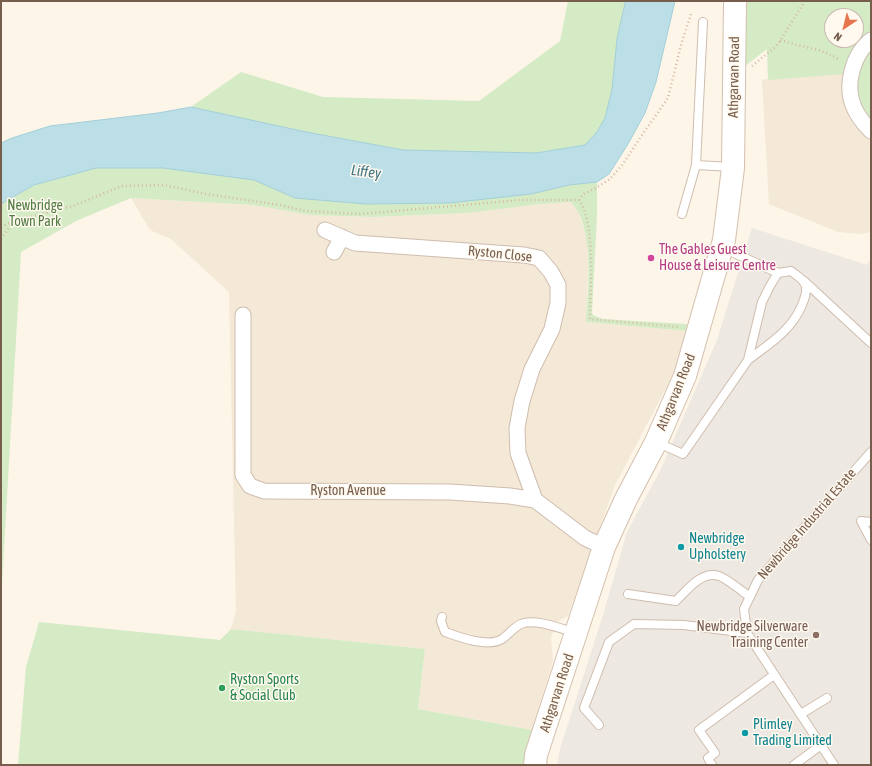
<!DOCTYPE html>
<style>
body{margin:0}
#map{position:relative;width:872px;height:766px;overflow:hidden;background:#fcf5e8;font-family:"Asap Condensed",sans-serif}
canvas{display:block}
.frame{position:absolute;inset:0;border:2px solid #775d4c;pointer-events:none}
.north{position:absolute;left:824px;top:8px;width:40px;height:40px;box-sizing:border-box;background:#fff9ef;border:1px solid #c9bbae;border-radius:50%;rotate:215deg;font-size:11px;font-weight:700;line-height:16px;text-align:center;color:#775d4c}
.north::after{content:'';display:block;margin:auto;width:14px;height:18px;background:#e5754e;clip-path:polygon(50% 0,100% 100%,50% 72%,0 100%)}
</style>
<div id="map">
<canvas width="872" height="766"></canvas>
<div class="frame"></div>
<div class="north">N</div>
</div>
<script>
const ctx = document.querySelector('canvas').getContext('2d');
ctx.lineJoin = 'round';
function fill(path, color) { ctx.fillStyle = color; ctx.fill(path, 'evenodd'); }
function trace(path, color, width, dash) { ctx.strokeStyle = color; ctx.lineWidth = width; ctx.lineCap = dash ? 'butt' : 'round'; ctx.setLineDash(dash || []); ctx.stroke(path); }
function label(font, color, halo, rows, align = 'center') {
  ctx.font = font + ' "Asap Condensed",sans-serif'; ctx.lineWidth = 3; ctx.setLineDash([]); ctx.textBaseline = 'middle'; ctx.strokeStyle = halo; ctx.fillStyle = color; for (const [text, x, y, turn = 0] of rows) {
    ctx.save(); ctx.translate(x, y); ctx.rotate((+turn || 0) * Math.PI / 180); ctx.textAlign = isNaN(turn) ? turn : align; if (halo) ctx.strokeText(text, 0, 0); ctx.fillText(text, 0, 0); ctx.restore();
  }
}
fill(new Path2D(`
 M 766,1 L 871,1 L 871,232 L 860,234 L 838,232 L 769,204 L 762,80 L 768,79 ZM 832,16 L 856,16 L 856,40 L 832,40 Z
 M 131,198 L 253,205 L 310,215 L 373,217 L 468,213 L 541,204 L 571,202 L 577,208 L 587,238 L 588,267 L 586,322 L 687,331 L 672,377 L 615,485 L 568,616 L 557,622 L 551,637 L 553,661 L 532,730 L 418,709 L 425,649 L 231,629 L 236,611 L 229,292 L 171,239 L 150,230 Z`), '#f4e8d7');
fill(new Path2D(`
 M 752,228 L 867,265 L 871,259 L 871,765 L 557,765 L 560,749 L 603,615 L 627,532 L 660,471 L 717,340 Z`), '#ede8e1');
fill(new Path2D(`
 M 568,1 L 626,1 L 617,39 L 612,89 L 605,118 L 597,132 L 586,145 L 536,153 L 403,150 L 306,132 L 191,107 L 241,72 L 323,97 L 479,101 L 560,41 Z
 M 745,1 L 871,1 L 871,31 C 853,46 850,52 843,74 L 768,80 L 767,49 L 745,66 ZM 832,16 L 856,16 L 856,40 L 832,40 Z
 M 871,49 L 871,119 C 852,99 854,70 871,49 Z
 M 96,168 L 163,168 L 254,180 L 295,198 L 366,204 L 449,203 L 531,194 L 569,185 L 597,182 L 597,215 L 592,313 L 593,315 L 602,319 L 687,324 L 687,331 L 586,322 C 588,289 595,227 571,202 L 541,204 L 468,213 L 373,217 L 310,215 L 253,205 L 131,198 L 76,221 L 21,252 L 1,602 L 1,204 L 32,186 Z
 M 39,622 L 220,640 L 231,629 L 425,649 L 418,709 L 532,730 L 523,765 L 18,765 L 26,667 Z`), '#d4ebc6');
const water = new Path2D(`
 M 626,1 L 675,1 L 656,82 L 645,113 L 628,144 L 609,174 L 597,182 L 569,185 L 531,194 L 449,203 L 366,204 L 295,198 L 254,180 L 163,168 L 96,168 L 34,185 L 1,204 L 1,143 L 12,138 L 50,126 L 158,113 L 191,107 L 306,132 L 403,150 L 536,153 L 585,145 L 597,132 L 605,118 L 612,89 L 617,39 Z`);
fill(water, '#bcdfe7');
trace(water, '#a2ced8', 1);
const lane = new Path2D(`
 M 703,22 L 696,165 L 732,167
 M 682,214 L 696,165
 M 723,248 L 778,273
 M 804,281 L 871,343
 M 656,442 L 683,454 L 748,360 L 762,302 L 770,286 L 778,273 L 791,271 C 796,275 805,280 806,287 C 807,292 804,300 802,305 C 792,330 769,344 748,360
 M 871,522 L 861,521 L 871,540
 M 628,594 L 676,601 C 687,590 702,570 719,576 C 726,578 743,592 750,597
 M 442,617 L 441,621 L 445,632 C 459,637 488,648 502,639 C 508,635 514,627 521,624 C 535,618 562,629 576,633
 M 801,714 L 827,698
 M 599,725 L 584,708 L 609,642 L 634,624 L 684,625 L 747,633
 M 712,765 L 708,758 L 715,753 L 699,730 L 774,675
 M 794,765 L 821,745
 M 834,765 L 747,633 L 744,609 L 758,580 L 871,452`);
const street = new Path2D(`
 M 871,40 C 853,54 845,84 853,105 C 857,116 863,123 871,131
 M 325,230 L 355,243 L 524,255 L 539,258 L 551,272 L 558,285 L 558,303 L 552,329 L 532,369 L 522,401 L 517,428 L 518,453 L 535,500
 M 334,252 L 342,237
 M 243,315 L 243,475 L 250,486 L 264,491 L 450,492 L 510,496 L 535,500 L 585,538 L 604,547`);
const secondary = new Path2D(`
 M 535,765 L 536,755 L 604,547 L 626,499 L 656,442 L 685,376 L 724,240 L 733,168 L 735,1`);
trace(lane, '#cfbdae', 10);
trace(street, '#cfbdae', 17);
trace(secondary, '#d4c0ae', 24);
trace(new Path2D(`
 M 780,41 C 788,41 794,45 802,46 C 819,50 825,51 840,60
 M 752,66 L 774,48 L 780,41 L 805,1
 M 579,200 L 583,194 L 596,188 L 610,179 L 623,164 L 640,138 L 668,98 L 681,45 L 691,14
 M 1,227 L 14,221 L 73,206 L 122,186 L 164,185 L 206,194 L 280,205 L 305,211 L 360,214 L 520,200 L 579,200 C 596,223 590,289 590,319 L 680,327
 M 1,239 L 14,221`), '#d7b9a2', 2.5, [1, 3]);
trace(lane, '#fff', 8);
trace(street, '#fff', 15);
trace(secondary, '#fff', 22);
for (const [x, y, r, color] of [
 [651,258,4,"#d1479c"],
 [681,547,4,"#0f9aa8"],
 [816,635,4,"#8d6e63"],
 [222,688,4,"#2e9e5b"],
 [745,733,4,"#0f9aa8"]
]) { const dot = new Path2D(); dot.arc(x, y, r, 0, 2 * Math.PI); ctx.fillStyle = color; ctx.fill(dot); trace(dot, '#fff9ef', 1.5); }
label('14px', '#775d4c', '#fff9ef', [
 ["Athgarvan Road",734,77,-89],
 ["Ryston Close",500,254,6],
 ["Athgarvan Road",676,392,-68],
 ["Ryston Avenue",348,491],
 ["Newbridge Industrial Estate",807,524,-49],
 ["Athgarvan Road",557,693,-72]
]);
label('14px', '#537d43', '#fff9ef', [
 ["Newbridge",35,206],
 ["Town Park",35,222]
]);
label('14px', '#b23c85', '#fff9ef', [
 ["The Gables Guest",659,250],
 ["House & Leisure Centre",659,266]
], 'left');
label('14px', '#0d838f', '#fff9ef', [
 ["Newbridge",689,539],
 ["Upholstery",689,555],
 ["Plimley",753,725],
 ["Trading Limited",753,741]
], 'left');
label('14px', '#785e54', '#fff9ef', [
 ["Newbridge Silverware",808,627],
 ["Training Center",808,643]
], 'right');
label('14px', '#27864d', '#fff9ef', [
 ["Ryston Sports",230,680],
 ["& Social Club",230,696]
], 'left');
label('italic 15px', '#427783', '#fff9ef', [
 ["Liffey",366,172,7]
]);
</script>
